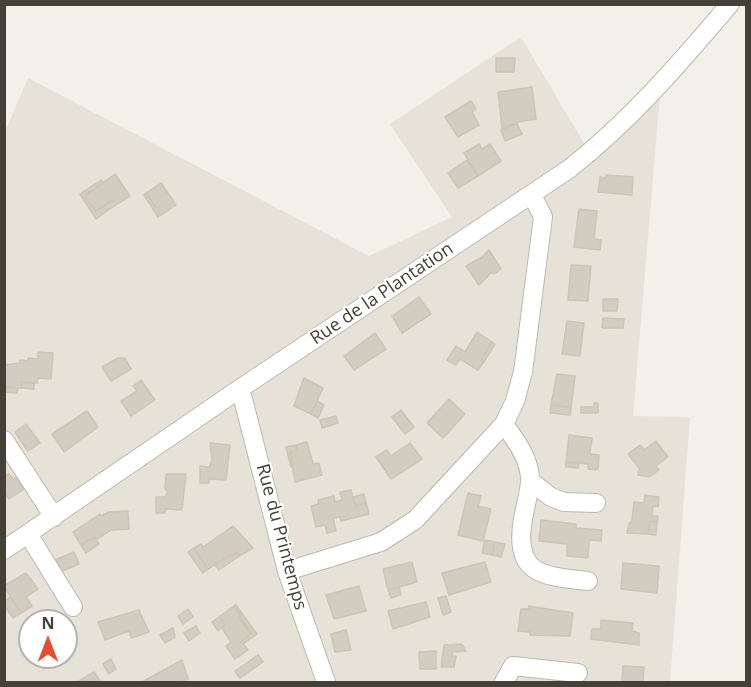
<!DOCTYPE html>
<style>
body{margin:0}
#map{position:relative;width:751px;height:687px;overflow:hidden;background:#f3f0e9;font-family:"Open Sans",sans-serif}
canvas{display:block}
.frame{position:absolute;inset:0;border:6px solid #464138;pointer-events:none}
.north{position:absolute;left:18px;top:609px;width:60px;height:60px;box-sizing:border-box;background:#fff;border:2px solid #b5b3af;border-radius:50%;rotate:0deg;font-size:16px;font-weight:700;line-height:24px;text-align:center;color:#464138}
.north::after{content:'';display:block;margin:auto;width:21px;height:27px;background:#e44e2f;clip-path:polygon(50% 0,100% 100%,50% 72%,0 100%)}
</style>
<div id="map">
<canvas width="751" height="687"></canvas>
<div class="frame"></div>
<div class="north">N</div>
</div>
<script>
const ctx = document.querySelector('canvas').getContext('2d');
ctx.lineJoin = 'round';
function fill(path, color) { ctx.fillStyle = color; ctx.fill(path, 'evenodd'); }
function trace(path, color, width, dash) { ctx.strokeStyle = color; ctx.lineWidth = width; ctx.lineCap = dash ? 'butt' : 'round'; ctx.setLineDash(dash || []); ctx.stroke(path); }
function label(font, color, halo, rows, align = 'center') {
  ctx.font = font + ' "Open Sans",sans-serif'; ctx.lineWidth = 4.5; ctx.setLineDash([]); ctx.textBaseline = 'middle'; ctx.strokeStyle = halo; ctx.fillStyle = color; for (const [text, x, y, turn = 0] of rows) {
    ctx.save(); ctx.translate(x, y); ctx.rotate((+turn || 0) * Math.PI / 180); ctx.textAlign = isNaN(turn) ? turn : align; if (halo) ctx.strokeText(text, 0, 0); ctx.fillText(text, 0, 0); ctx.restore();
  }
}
fill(new Path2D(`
 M 521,37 L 585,145 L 660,95 L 633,416 L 690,417 L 670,682 L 5,682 L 4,134 L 28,78 L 369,256 L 452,217 L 390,124 ZM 30,621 L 66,621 L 66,657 L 30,657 Z`), '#e6e2d8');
const building = new Path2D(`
 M 496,58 L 515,58 L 514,72 L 496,72 Z
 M 532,87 L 536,119 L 517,122 L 517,124 L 502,129 L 498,92 Z
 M 471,101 L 476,109 L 472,112 L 479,125 L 458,137 L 445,117 Z
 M 512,124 L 517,124 L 522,134 L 505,141 L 501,130 Z
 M 479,144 L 482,149 L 490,144 L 501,161 L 478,176 L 464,153 Z
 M 467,160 L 478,176 L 458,188 L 448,173 Z
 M 115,174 L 130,196 L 117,204 L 113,200 L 96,211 L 84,196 Z
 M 606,175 L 633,177 L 632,195 L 598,192 L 600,177 L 606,178 Z
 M 101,180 L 103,183 L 84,196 L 96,211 L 113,200 L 117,204 L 96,219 L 80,194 Z
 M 161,183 L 176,205 L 161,215 L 146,193 Z
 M 146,193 L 161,215 L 158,217 L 144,195 Z
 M 579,209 L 597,211 L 594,239 L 601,240 L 600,250 L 574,247 Z
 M 489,250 L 501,269 L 494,274 L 492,272 L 479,285 L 466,266 L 482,257 Z
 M 571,265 L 591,266 L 588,301 L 568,300 Z
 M 419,297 L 431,314 L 402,333 L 392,316 Z
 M 603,299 L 618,299 L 617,311 L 603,311 Z
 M 603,318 L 624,319 L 623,328 L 602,328 Z
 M 567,321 L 584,323 L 580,356 L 562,354 Z
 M 477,332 L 492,342 L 481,360 L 484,362 L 478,370 L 460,359 L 456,365 L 447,360 L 456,346 L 465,352 Z
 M 375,333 L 386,349 L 354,370 L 344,356 Z
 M 492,342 L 495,344 L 484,362 L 481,360 Z
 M 38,352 L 53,353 L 51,379 L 38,378 L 37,383 L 21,382 L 21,388 L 4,388 L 4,365 L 19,363 L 20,360 L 28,361 L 28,358 L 38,359 Z
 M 118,358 L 125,358 L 131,369 L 111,381 L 102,367 Z
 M 557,374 L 575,376 L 571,407 L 551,405 Z
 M 304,378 L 323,388 L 311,414 L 294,406 Z
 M 141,380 L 155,400 L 131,416 L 121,401 L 137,391 L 133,386 Z
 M 21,382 L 34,383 L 34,389 L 21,388 Z
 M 5,386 L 18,388 L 17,393 L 4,392 Z
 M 449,399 L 465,414 L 443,438 L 427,423 Z
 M 317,401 L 324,405 L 318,418 L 311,414 Z
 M 594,403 L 598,403 L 598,413 L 581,413 L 581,407 L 594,407 Z
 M 551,405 L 571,407 L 570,415 L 550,413 Z
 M 401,410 L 414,427 L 405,434 L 392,417 Z
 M 87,411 L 98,427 L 64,452 L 52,434 Z
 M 336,416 L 338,423 L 322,428 L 320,420 Z
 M 26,424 L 40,443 L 28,451 L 15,432 Z
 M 569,435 L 592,438 L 590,454 L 599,455 L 598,470 L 588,469 L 588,464 L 566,462 Z
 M 656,441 L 668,457 L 656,466 L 659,470 L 649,477 L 638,475 L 639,468 L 628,454 L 640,445 L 644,450 Z
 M 307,442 L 313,464 L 319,463 L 322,475 L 295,482 L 290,452 L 297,450 L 296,445 Z
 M 210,443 L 230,445 L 226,480 L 209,479 L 209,483 L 200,483 L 200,466 L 209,467 L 212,461 Z
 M 410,443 L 422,459 L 391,479 L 376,457 L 387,450 L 391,456 Z
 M 296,445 L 297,450 L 290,452 L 293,466 L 291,467 L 286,447 Z
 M 566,462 L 579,463 L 578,468 L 566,467 Z
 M 9,474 L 13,479 L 16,477 L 24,489 L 9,499 L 4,492 L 4,476 Z
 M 166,474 L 186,474 L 182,510 L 165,509 L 165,513 L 156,513 L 156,497 L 165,497 L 168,491 L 165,489 Z
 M 351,490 L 355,506 L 366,503 L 369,514 L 341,521 L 340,517 L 333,518 L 336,531 L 327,533 L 325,525 L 316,527 L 311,506 L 319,504 L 318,500 L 334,496 L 335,502 L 342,500 L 340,492 Z
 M 468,493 L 481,496 L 478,506 L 491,509 L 483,541 L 458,535 Z
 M 364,494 L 366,503 L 355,506 L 353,497 Z
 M 645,495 L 659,497 L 658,507 L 653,506 L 652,516 L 658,516 L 657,522 L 650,521 L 648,534 L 627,533 L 629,524 L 632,520 L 634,502 L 644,503 Z
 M 128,511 L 129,529 L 111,530 L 96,540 L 94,537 L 81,545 L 73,532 L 100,514 L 101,516 L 109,512 Z
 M 541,520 L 576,524 L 576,528 L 602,530 L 601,541 L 589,540 L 588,558 L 567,556 L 567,544 L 539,541 Z
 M 650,521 L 657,522 L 656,535 L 648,534 Z
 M 233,526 L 253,548 L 241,555 L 231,554 L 208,569 L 194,548 L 201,544 L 203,547 Z
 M 94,537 L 99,544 L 86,553 L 81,545 Z
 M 485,540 L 495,542 L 492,555 L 482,553 Z
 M 495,542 L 505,544 L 501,557 L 492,555 Z
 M 194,548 L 208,569 L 203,573 L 188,552 Z
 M 74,552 L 79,564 L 60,572 L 53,561 Z
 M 236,553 L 241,555 L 219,570 L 215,565 L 231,554 L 232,556 Z
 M 412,562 L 417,582 L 388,590 L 383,569 Z
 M 485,562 L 491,582 L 449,595 L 442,573 Z
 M 623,563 L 659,566 L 657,593 L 621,589 Z
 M 26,573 L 38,589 L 26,597 L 32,606 L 21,613 L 4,586 Z
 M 359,586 L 366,611 L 334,619 L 326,595 Z
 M 399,587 L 401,595 L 391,598 L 388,590 Z
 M 446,596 L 451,612 L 443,615 L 438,598 Z
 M 11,597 L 21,613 L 13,618 L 4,605 L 4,601 Z
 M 426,602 L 430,617 L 393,629 L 388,611 Z
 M 236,605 L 257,634 L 243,644 L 241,641 L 251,634 L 239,618 L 241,616 L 234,606 Z
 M 234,606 L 251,634 L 241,641 L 248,650 L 235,659 L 226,646 L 231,642 L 222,628 L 225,625 L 219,617 Z
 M 529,606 L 573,613 L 570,636 L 530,635 L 530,632 L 518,631 L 521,609 L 529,609 Z
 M 188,609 L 193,617 L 183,624 L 178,616 Z
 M 139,610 L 149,632 L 131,638 L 129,631 L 105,640 L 98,622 Z
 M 219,617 L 225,625 L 218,631 L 212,622 Z
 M 601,620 L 633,623 L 632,631 L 639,633 L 639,645 L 591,639 L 592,629 L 601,629 Z
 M 196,626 L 200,633 L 189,641 L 184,633 Z
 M 173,628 L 175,637 L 165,643 L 160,635 Z
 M 346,630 L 351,650 L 335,652 L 331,634 Z
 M 462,644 L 466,651 L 452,652 L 452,656 L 456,656 L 454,667 L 441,667 L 444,645 Z
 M 436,651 L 436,669 L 420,669 L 419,652 Z
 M 258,655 L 263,662 L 240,678 L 235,671 Z
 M 36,657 L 58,657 L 59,659 L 44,669 Z
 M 111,659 L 116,669 L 109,674 L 103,664 Z
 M 182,660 L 188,679 L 180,682 L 142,682 Z
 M 623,666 L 644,667 L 643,682 L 622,682 Z
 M 94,672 L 101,682 L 77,682 Z`);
fill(building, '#d3ccc0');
trace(building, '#cdc4b4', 1.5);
const minor = new Path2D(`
 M 238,390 L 243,399 L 287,571 L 326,682
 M 504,424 C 516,441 531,460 530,482 C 529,494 525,507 523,519 C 513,575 543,576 588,581
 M 4,440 L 54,517
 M 530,481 L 551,497 L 564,502 L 596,503
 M 28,534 L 73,607
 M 4,550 L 238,390 L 569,169 C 630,121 680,63 730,4
 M 287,571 L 381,542 L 415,520 L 504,424 L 515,401 L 523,372 L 543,217 L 532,195
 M 504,682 L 513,666 L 578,673`);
trace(minor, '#bdb8ad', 20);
trace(minor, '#fff', 18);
label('18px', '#464138', '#fff', [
 ["Rue de la Plantation",382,294,-34],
 ["Rue du Printemps",281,537,75]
]);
</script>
